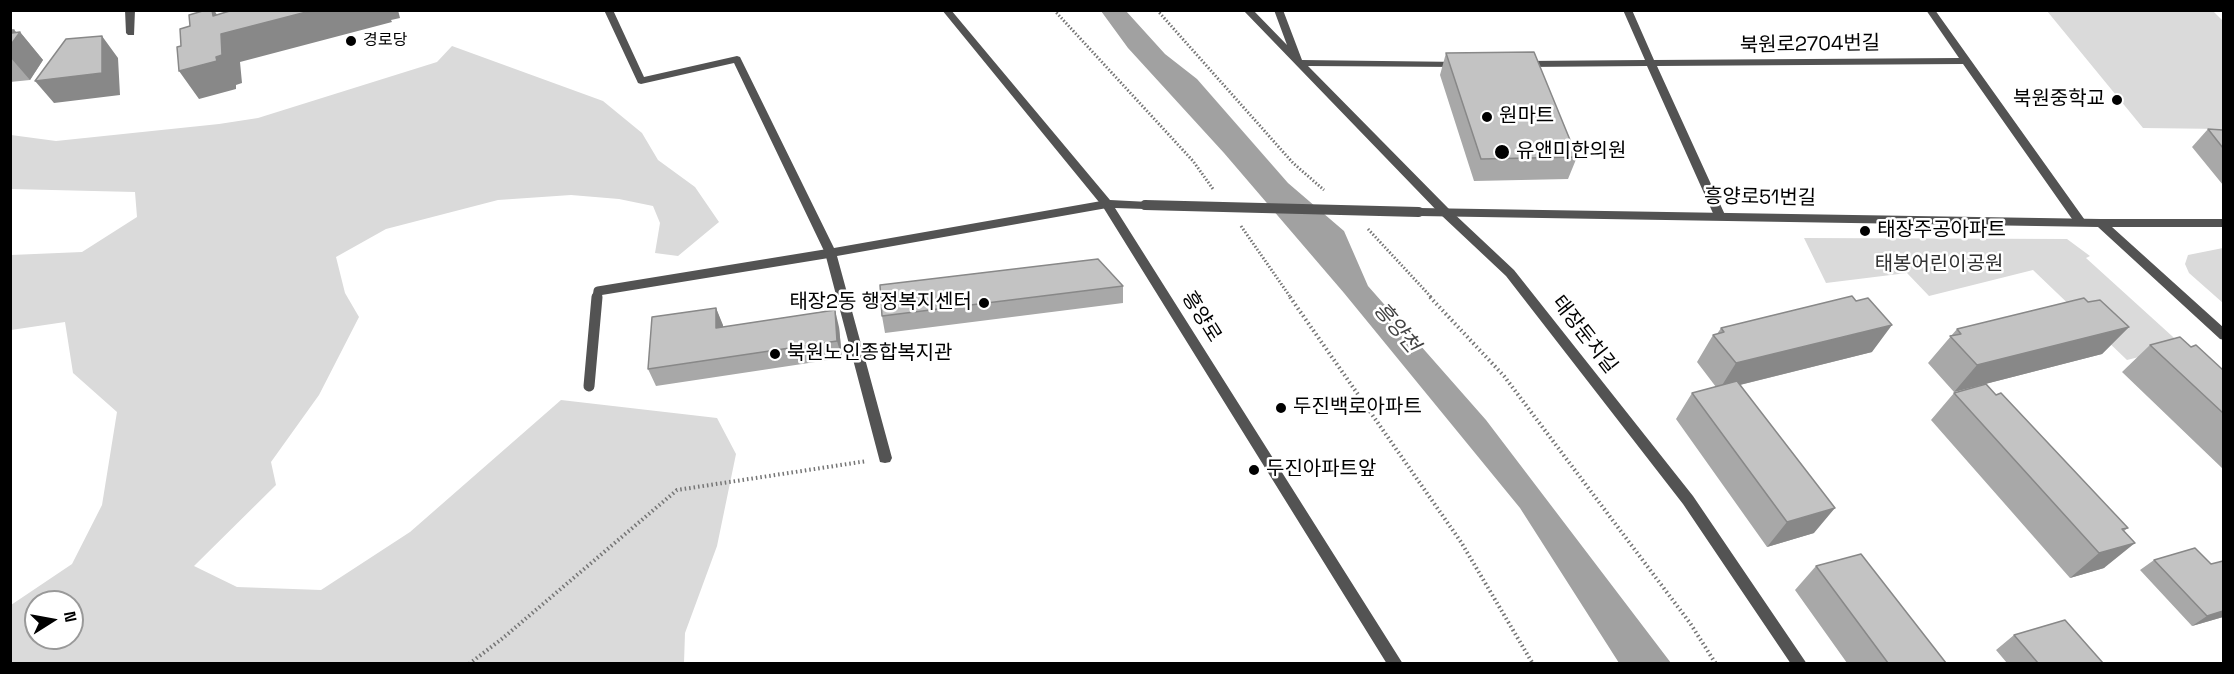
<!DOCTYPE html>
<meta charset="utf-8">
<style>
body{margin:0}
#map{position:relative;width:2234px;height:674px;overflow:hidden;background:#fff;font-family:"Space Grotesk",sans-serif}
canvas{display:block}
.frame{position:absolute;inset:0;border:12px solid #000;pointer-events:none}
.north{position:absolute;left:24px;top:590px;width:60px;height:60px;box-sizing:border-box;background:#fff;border:2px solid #999;border-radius:50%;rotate:79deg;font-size:16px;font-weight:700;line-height:24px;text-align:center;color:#000}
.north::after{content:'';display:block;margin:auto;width:21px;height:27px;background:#000;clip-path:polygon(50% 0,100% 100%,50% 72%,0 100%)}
</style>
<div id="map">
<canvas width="2234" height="674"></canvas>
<div class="frame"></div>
<div class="north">N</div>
</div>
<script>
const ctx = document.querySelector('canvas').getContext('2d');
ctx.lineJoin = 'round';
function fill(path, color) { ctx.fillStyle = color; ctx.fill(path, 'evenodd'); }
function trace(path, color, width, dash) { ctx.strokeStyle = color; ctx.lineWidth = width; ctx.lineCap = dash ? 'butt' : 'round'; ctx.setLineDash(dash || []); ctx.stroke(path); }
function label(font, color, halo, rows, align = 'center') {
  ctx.font = font + ' "Space Grotesk","Noto Sans KR",sans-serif'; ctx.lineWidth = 5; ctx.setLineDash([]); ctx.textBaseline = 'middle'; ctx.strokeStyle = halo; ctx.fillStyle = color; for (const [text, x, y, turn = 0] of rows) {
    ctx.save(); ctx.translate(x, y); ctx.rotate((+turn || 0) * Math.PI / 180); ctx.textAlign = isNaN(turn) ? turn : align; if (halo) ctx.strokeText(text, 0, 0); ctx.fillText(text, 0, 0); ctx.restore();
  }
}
fill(new Path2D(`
 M 2047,11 L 2213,11 L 2223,21 L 2223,129 L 2143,128 Z
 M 452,46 L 603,101 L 642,133 L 658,160 L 695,187 L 719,222 L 678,256 L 655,253 L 660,223 L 653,206 L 619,199 L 571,195 L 498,200 L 386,229 L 336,257 L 345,293 L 359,317 L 319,395 L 271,462 L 276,485 L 194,566 L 237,587 L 321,590 L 410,532 L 561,400 L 717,418 L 736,454 L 717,546 L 685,633 L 684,663 L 11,663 L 11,605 L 72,564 L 102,505 L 117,412 L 73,373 L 65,322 L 11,330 L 11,255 L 82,252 L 137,217 L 135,192 L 11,189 L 11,135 L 56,141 L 219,124 L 258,118 L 437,62 ZM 36,602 L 72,602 L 72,638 L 36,638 Z
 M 1804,238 L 2067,239 L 2090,256 L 2086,258 L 2183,346 L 2127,360 L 2033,270 L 1929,296 L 1907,273 L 1826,283 Z
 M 2223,248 L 2224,248 L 2223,303 L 2189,273 L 2185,264 L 2188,255 Z`), '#dadada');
fill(new Path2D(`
 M 1101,11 L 1126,11 L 1165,54 L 1197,79 L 1288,183 L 1344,231 L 1368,286 L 1486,420 L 1671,663 L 1619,663 L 1520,508 L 1344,293 L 1224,153 L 1128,48 Z`), '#a1a1a1');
trace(new Path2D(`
 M 1054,10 L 1193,161 L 1213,189
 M 1157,10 L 1293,163 L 1324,190
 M 1241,226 L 1291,298
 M 1368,229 L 1432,298`), '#757575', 3, [1.5, 2]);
trace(new Path2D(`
 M 1290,297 L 1461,542 L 1533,664
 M 1430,297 L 1504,376 L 1690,623 L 1716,664
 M 469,664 L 503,638 L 677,490 L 867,461`), '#757575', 4, [1.5, 3]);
trace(new Path2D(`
 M 597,298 L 598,291 L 831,253`), '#535353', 9);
trace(new Path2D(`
 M 589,386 L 597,297`), '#535353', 11);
fill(new Path2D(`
 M 125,10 L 135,10 L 134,35 L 128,35 L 126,33 Z
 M 604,10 L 613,10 L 644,77 L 737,56 L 740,57 L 834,248 L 1107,200 L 1112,204 L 1107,208 L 837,256 L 892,458 L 890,462 L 885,463 L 880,462 L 825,253 L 734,63 L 641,84 L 638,83 Z
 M 1243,10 L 1253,10 L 1287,45 L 1274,10 L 1283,10 L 1302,60 L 1462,62 L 1462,66 L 1459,67 L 1308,66 L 1449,209 L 1514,270 L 1693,496 L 1807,664 L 1791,664 L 1683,504 L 1506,276 L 1441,215 Z
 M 1623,10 L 1632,10 L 1654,60 L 1959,58 L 1926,10 L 1935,10 L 2087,223 L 2085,226 L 2077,226 L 1963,64 L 1657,66 L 1726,217 L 1724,220 L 1716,220 L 1647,66 L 1525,67 L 1520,64 L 1525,61 L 1645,60 Z`), '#535353');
fill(new Path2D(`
 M 942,10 L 951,10 L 1110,200 L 1149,202 L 1150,205 L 1149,208 L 1145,209 L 1115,208 L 1403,664 L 1387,664 L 1103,207 Z
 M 1419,208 L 2101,219 L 2224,219 L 2224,227 L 2112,227 L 2224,328 L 2224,340 L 2220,339 L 2098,227 L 1419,216 L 1414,212 Z`), '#535353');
trace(new Path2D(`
 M 1145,205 L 1419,212`), '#535353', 10);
fill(new Path2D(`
 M 10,30 L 14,30 L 17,33 L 20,32 L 43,60 L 30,80 L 10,82 Z
 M 1446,53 L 1577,157 L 1568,179 L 1474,181 L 1440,75 Z
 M 2208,129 L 2223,130 L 2223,185 L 2192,147 Z
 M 1123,286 L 1123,303 L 885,333 L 882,316 Z
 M 2088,302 L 2129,327 L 2102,354 L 1954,392 L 1928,363 L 1957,329 Z
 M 716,308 L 723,327 L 839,327 L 842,358 L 656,386 L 648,369 Z
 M 1721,328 L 1872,352 L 1740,385 L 1814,533 L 1767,547 L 1676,419 L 1692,393 L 1716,387 L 1697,362 L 1713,335 L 1717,334 Z
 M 2150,345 L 2223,370 L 2223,469 L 2122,372 Z
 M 1954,393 L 2128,528 L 2124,531 L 2104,568 L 2070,578 L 1931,420 Z
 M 2154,560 L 2211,564 L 2223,561 L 2223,617 L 2192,626 L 2140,570 Z
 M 1816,566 L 1946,663 L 1847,663 L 1795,590 Z
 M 2014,635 L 2103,663 L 2007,663 L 1996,650 Z`), '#a8a8a8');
fill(new Path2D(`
 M 212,10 L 214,10 L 228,32 L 314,10 L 398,10 L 400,18 L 391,20 L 392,22 L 240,62 L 242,83 L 236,85 L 236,89 L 199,99 L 179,71 Z
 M 14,30 L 19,35 L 20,32 L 43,60 L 30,80 L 10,57 L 12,33 Z
 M 102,36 L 118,58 L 120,95 L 54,103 L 35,81 Z
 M 716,308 L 723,325 L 723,345 L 716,328 Z
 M 835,310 L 839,327 L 842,358 L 837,341 Z
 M 1892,325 L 1872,352 L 1719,390 L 1736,363 Z
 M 2129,327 L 2102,354 L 1954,392 L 1977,365 Z
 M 1835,508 L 1814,533 L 1767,547 L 1787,522 Z
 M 2135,543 L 2104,568 L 2070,578 L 2099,553 Z
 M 2223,611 L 2223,617 L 2192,626 L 2207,616 Z`), '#888');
const building = new Path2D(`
 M 206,10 L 212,10 L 213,16 L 233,10 L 314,10 L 221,34 L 222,55 L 216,57 L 217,61 L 179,71 L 177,47 L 181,46 L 180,29 L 190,26 L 189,15 Z
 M 10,30 L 14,30 L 12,33 L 20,32 L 10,46 Z
 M 102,36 L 102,73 L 35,81 L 66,39 Z
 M 1534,52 L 1577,157 L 1481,159 L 1446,53 Z
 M 2208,129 L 2223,130 L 2223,148 Z
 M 1098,259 L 1123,286 L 882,316 L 880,285 Z
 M 1852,296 L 1856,301 L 1868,298 L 1892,325 L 1736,363 L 1713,335 L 1724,332 L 1721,328 Z
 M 2084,298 L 2088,302 L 2100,300 L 2129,327 L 1977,365 L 1950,336 L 1961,334 L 1957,329 Z
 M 716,308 L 716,328 L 835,310 L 837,341 L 648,369 L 652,317 Z
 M 2180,337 L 2191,347 L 2196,345 L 2223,370 L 2223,413 L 2150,345 Z
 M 1737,381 L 1835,508 L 1787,522 L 1692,393 Z
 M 1986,384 L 1996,395 L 2001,393 L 2128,528 L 2122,529 L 2135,543 L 2099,553 L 1954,393 Z
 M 2195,548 L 2211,564 L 2223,561 L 2223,611 L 2207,616 L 2154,560 Z
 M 1861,554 L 1946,663 L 1888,663 L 1816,566 Z
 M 2065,620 L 2103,663 L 2038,663 L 2014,635 Z`);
fill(building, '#c3c3c3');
trace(building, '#888', 1.5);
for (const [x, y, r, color] of [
 [351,41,6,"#000"],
 [2117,100,6,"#000"],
 [1487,117,6,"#000"],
 [1502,152,8,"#000"],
 [1865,231,6,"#000"],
 [984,303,6,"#000"],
 [775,354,6,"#000"],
 [1281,408,6,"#000"],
 [1254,470,6,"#000"]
]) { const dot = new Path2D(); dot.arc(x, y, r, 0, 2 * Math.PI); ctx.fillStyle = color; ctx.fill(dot); trace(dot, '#fff', 2); }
label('16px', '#000', '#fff', [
 ["경로당",363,41]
], 'left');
label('20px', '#000', '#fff', [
 ["북원로2704번길",1810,45,-1],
 ["흥양로51번길",1760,198,1],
 ["흥양로",1201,317,58],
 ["태장둔치길",1584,335,52]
]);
label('20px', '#000', '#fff', [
 ["북원중학교",2105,100,"right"],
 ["원마트",1499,117],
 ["유앤미한의원",1516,152],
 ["태장주공아파트",1877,231],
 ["태장2동 행정복지센터",972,303,"right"],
 ["북원노인종합복지관",787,354],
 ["두진백로아파트",1293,408],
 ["두진아파트앞",1266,470]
], 'left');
label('20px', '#313131', '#fff', [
 ["태봉어린이공원",1939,265]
]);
label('italic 21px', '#424242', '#fff', [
 ["흥양천",1396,328,50]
]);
</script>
